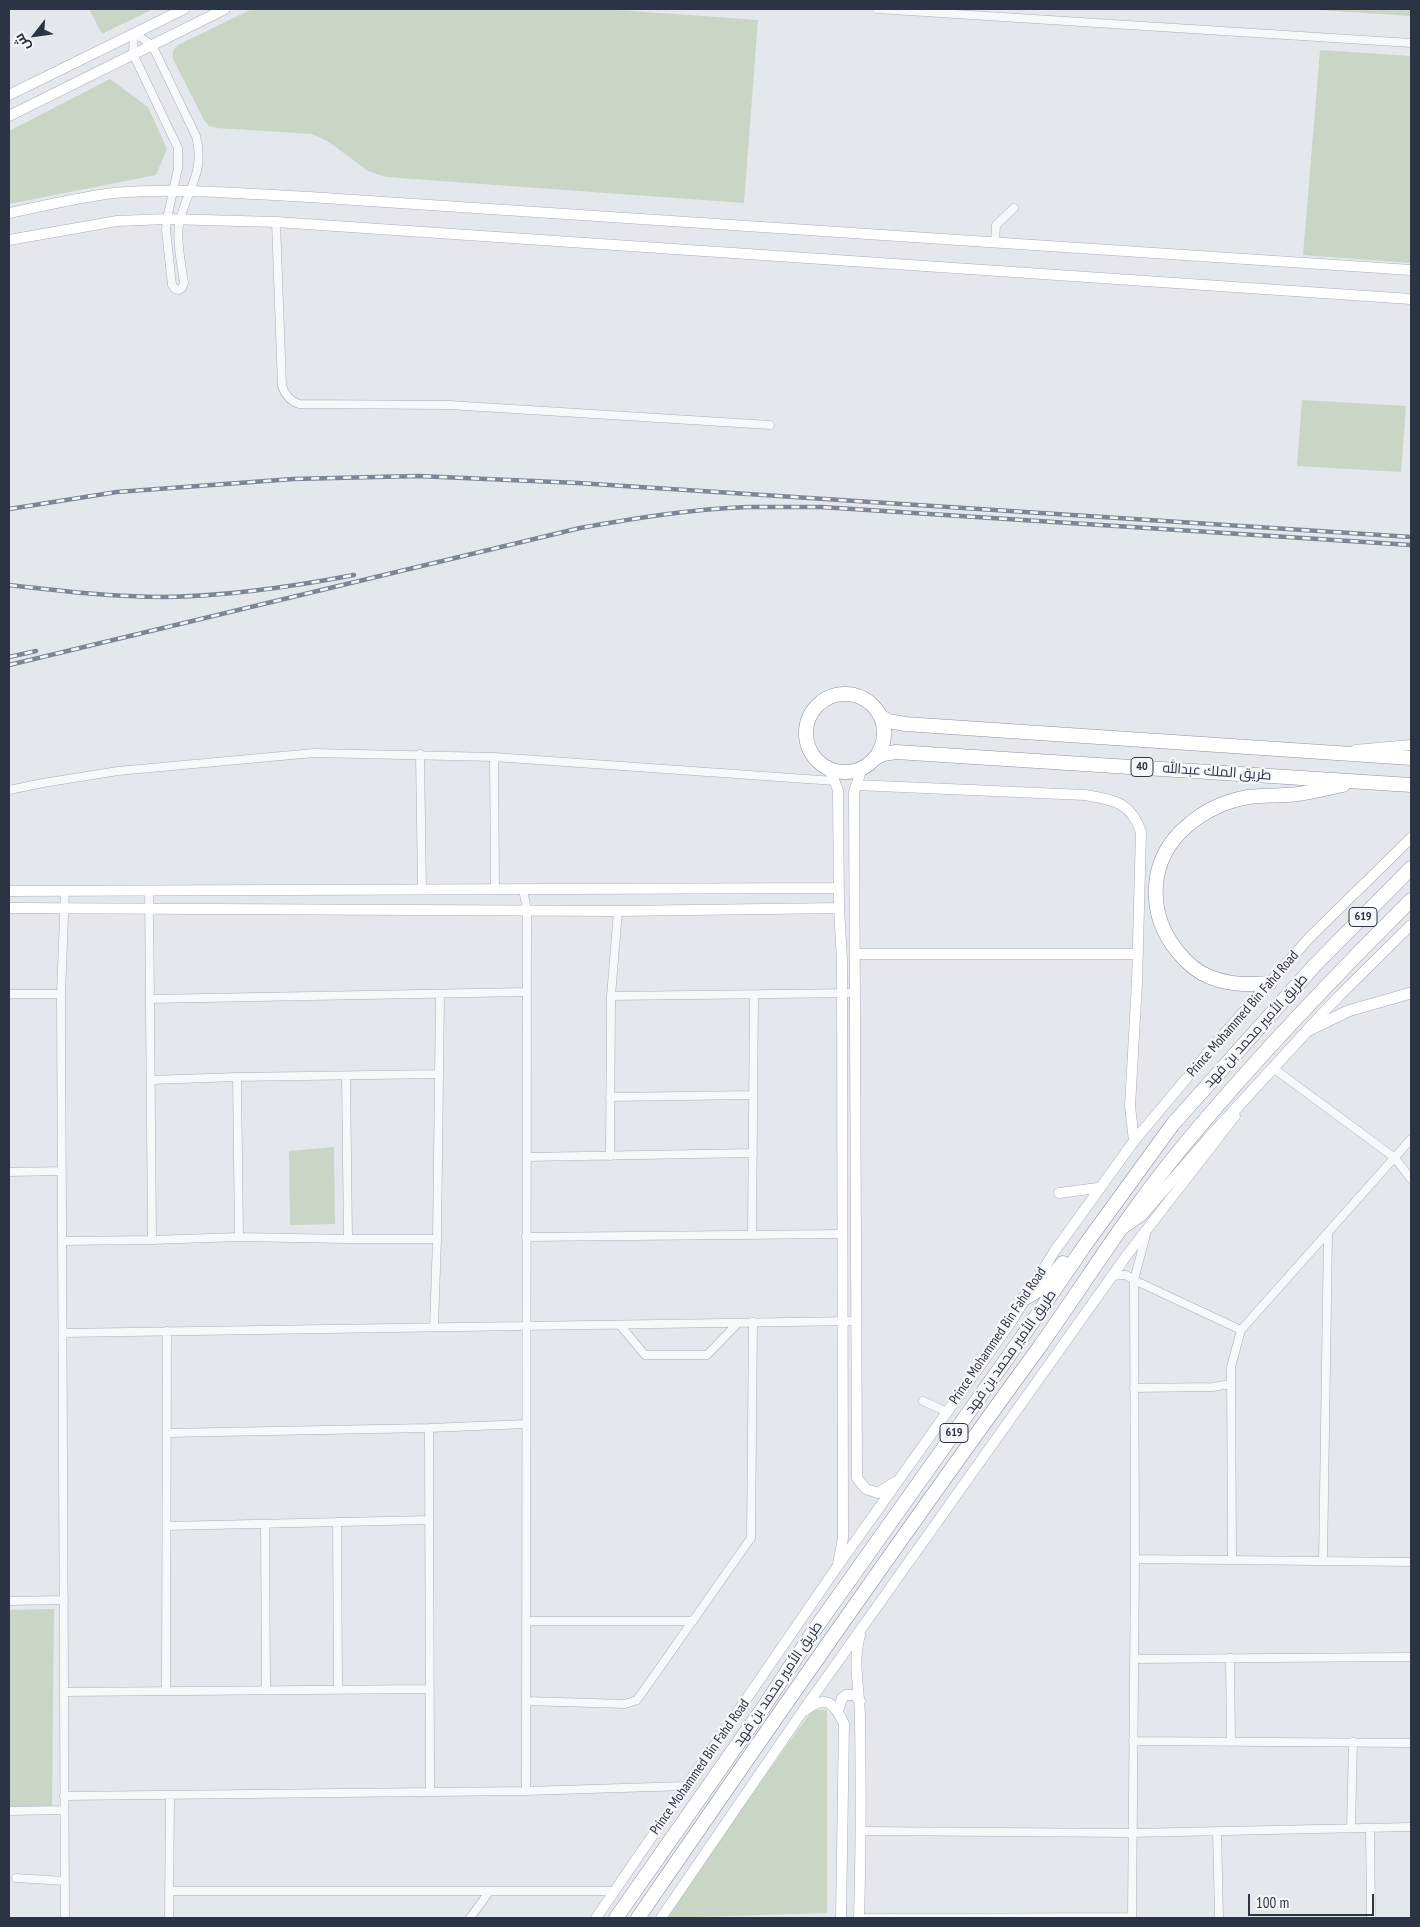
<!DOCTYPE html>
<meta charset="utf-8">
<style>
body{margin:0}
#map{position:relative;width:1420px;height:1927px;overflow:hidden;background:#e4e7ec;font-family:"PT Sans Narrow",Cairo,sans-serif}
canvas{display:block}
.frame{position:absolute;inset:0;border:10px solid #2b3445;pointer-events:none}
.north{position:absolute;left:10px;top:10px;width:50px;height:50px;-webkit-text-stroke:4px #f4f6f9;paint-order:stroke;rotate:240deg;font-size:14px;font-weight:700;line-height:20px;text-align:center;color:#2b3445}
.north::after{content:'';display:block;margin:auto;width:18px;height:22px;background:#2b3445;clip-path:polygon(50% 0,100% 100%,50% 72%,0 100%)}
.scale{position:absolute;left:1248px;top:1894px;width:126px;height:22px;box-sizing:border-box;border:2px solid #2b3445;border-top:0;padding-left:6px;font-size:15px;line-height:18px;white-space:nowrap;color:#2b3445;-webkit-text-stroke:4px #f4f6f9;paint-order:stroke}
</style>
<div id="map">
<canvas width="1420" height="1927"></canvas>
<div class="frame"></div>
<div class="north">ش</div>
<div class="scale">100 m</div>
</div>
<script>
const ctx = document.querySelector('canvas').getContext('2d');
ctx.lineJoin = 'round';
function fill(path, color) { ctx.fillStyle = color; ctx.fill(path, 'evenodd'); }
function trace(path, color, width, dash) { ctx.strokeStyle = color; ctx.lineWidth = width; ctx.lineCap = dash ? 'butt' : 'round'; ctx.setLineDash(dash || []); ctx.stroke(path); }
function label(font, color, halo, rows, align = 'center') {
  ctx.font = font + ' "PT Sans Narrow",Cairo,sans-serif'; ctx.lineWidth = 4.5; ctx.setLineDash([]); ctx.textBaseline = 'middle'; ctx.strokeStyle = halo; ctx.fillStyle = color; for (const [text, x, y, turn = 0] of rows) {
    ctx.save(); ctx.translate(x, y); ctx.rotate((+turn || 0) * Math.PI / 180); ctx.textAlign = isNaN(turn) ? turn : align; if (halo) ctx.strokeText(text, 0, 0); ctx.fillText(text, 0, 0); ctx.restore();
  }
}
fill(new Path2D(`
 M 89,9 L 153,9 L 102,34 Z
 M 252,9 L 605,9 L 758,20 L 744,203 L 386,177 L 368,171 L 329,142 L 312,134 L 217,128 L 209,126 L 204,120 L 173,59 C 172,53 173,50 178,45 Z
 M 1302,9 L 1411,9 L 1411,16 Z
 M 1320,50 L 1411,56 L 1411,263 L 1303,255 Z
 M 110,79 L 148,107 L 167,149 L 156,175 L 9,204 L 9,131 Z
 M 1302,400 L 1406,406 L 1401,472 L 1297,466 Z
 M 334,1147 L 335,1224 L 290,1225 L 289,1151 Z
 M 54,1609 L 52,1806 L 9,1807 L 9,1610 Z
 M 812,1710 L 827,1710 L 827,1913 L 664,1918 Z`), '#c9d6c5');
const street = new Path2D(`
 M 877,9 L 1411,43
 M 134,33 L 152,45 L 196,136 C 206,175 185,191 179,225 C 176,242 182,267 184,283 L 182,288 L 179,290 L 175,289 L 172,285 L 166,230 L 167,219 L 178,168 L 178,148 L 133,54 Z
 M 276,222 L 282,386 C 285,395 290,401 299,404 L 449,405 L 770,425
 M 995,242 L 996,225 L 1014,208
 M 420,754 L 422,889
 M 494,757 L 495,889
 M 9,790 L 43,783 L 118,771 L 314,753 L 494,757 L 835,781
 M 523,889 L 527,911 L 526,1791
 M 149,890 L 152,1240
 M 65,891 L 61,994 L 65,1918
 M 9,994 L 61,994
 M 611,996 L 856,993
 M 150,999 L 527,992
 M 1273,1068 L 1395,1158 L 1411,1179
 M 346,1076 L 348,1239
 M 237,1077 L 239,1237
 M 151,1080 L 237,1077 L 439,1074
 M 610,1097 L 753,1095
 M 610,1156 L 611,996 L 618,911
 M 527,1157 L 753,1153
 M 9,1172 L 62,1171
 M 752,1235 L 754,996
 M 526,1237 L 842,1234
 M 62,1241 L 152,1240 L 239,1237 L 348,1239 L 437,1239
 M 1112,1276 L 1126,1275 L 1134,1280 L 1147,1231
 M 620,1325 L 645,1355 L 707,1355 L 738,1323
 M 434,1327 L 437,1239 L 440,994
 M 63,1333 L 855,1321
 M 1134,1388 L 1213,1387 L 1231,1384
 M 923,1401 L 947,1412
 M 429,1428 L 430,1792
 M 167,1433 L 429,1428 L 526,1424
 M 337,1522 L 338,1689
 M 265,1524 L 266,1690
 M 167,1526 L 429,1520
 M 1135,1559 L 1411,1562
 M 1232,1560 L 1231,1367 L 1241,1330 L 1411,1139
 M 1323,1561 L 1328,1233
 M 9,1601 L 64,1600
 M 526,1621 L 693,1621
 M 1230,1658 L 1231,1742
 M 1134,1659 L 1411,1657
 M 166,1690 L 167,1331
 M 64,1692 L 430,1689
 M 526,1701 L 625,1704 L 637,1700 L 751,1538 L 753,1322
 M 1133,1741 L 1411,1743
 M 64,1796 L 526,1791 L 686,1786
 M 9,1811 L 64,1810
 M 1351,1828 L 1353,1742
 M 1370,1828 L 1371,1918
 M 861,1831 L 1132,1833 L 1411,1827
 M 1217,1831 L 1219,1918
 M 16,1878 L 65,1881
 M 169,1891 L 615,1891
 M 169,1918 L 170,1795
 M 470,1918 L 489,1892
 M 859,1918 L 1132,1917
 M 1132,1918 L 1135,1559 L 1134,1280 L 1241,1330`);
const secondary = new Path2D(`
 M 9,95 L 184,9
 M 9,116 L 225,9
 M 9,213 C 44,206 79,197 114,193 C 179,187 245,194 309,197 L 1411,270
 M 9,240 L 117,221 L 167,219 L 276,222 L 1411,299
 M 1355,750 L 1411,745
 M 826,767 L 832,775 L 838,790 L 839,908 L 842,960 L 843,1538 L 838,1565
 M 862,768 L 854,792 C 856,1021 854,1250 857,1478 L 866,1489 L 878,1493 L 895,1482
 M 856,785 L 1085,795 C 1114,800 1131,802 1141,832 L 1137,982 L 1130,1106 L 1134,1141
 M 9,891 L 838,888
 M 9,908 L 618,911 L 839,908
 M 856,954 L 1138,954
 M 1307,1030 L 1338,997 L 1411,925
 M 1059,1193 L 1098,1188
 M 806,1710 C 827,1694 835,1704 844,1724 L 841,1918
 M 838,1711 L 842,1698 L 846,1695 L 855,1695 L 860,1701
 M 596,1918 L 837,1567 L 1011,1322 L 1054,1252 L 1134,1141 L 1223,1035 L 1310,937 L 1411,838
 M 661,1918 L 800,1715 L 1127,1255 L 1235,1116
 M 859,1918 C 861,1852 861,1785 860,1719 C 860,1691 852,1662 860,1635`);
const primary = new Path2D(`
 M 1125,1227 L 1142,1215 L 1208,1139 L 1307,1031 L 1348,1011 L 1411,993`);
const highway = new Path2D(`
 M806 733a39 39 0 1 1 78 0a39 39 0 1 1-78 0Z
 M 880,716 L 888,721 L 905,724 L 1411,758
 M 874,759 L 883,754 L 896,752 L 1411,785
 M 1270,983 C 1249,985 1230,985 1210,977 C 1197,972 1186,962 1178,952 C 1146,913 1148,859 1187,826 C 1204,811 1226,801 1248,797 C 1265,795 1281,796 1298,794 C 1313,792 1328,788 1343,785
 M 1025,1298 L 1042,1288 L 1063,1263
 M 616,1918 L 763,1708 L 815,1629 L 1020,1340 L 1085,1245 L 1173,1124 L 1314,966 L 1411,868
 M 638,1918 C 769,1727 901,1537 1038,1349 C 1085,1283 1128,1213 1180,1150 C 1252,1062 1331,980 1411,900`);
trace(street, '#a9aeb7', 9);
trace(secondary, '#a9aeb7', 11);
trace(primary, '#a3abb8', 12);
trace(highway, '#8b94a3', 15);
trace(street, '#f7f8fa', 8);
trace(secondary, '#fff', 10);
trace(primary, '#fff', 11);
trace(highway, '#fff', 14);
const rail = new Path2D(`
 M 9,509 L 117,492 L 293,479 L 418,476 L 578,483 L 1411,537
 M 9,585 C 61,591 113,597 165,597 C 229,596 291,587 354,575
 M 9,657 L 36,651
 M 9,665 L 580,528 C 636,518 692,509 748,507 C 773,507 797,507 821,507 L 1411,545`);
trace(rail, '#7d8696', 4.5);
trace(rail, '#f4f6f9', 2.5, [8]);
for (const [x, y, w] of [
 [1142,767,22],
 [1363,917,28],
 [954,1433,28]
]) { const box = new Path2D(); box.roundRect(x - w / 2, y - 9.5, w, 19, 4); ctx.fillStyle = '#f4f6f9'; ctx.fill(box); trace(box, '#2b3445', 1); }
label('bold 12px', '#2b3445', null, [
 ["40",1142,767],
 ["619",1363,917],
 ["619",954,1433]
]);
label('14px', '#2b3445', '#f4f6f9', [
 ["طريق الملك عبدالله",1217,772,4],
 ["Prince Mohammed Bin Fahd Road",1243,1014,-49],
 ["طريق الأمير محمد بن فهد",1256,1031,-48],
 ["Prince Mohammed Bin Fahd Road",998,1336,-56],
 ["طريق الأمير محمد بن فهد",1011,1352,-55],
 ["طريق الأمير محمد بن فهد",778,1684,-56],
 ["Prince Mohammed Bin Fahd Road",700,1767,-55]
]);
</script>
